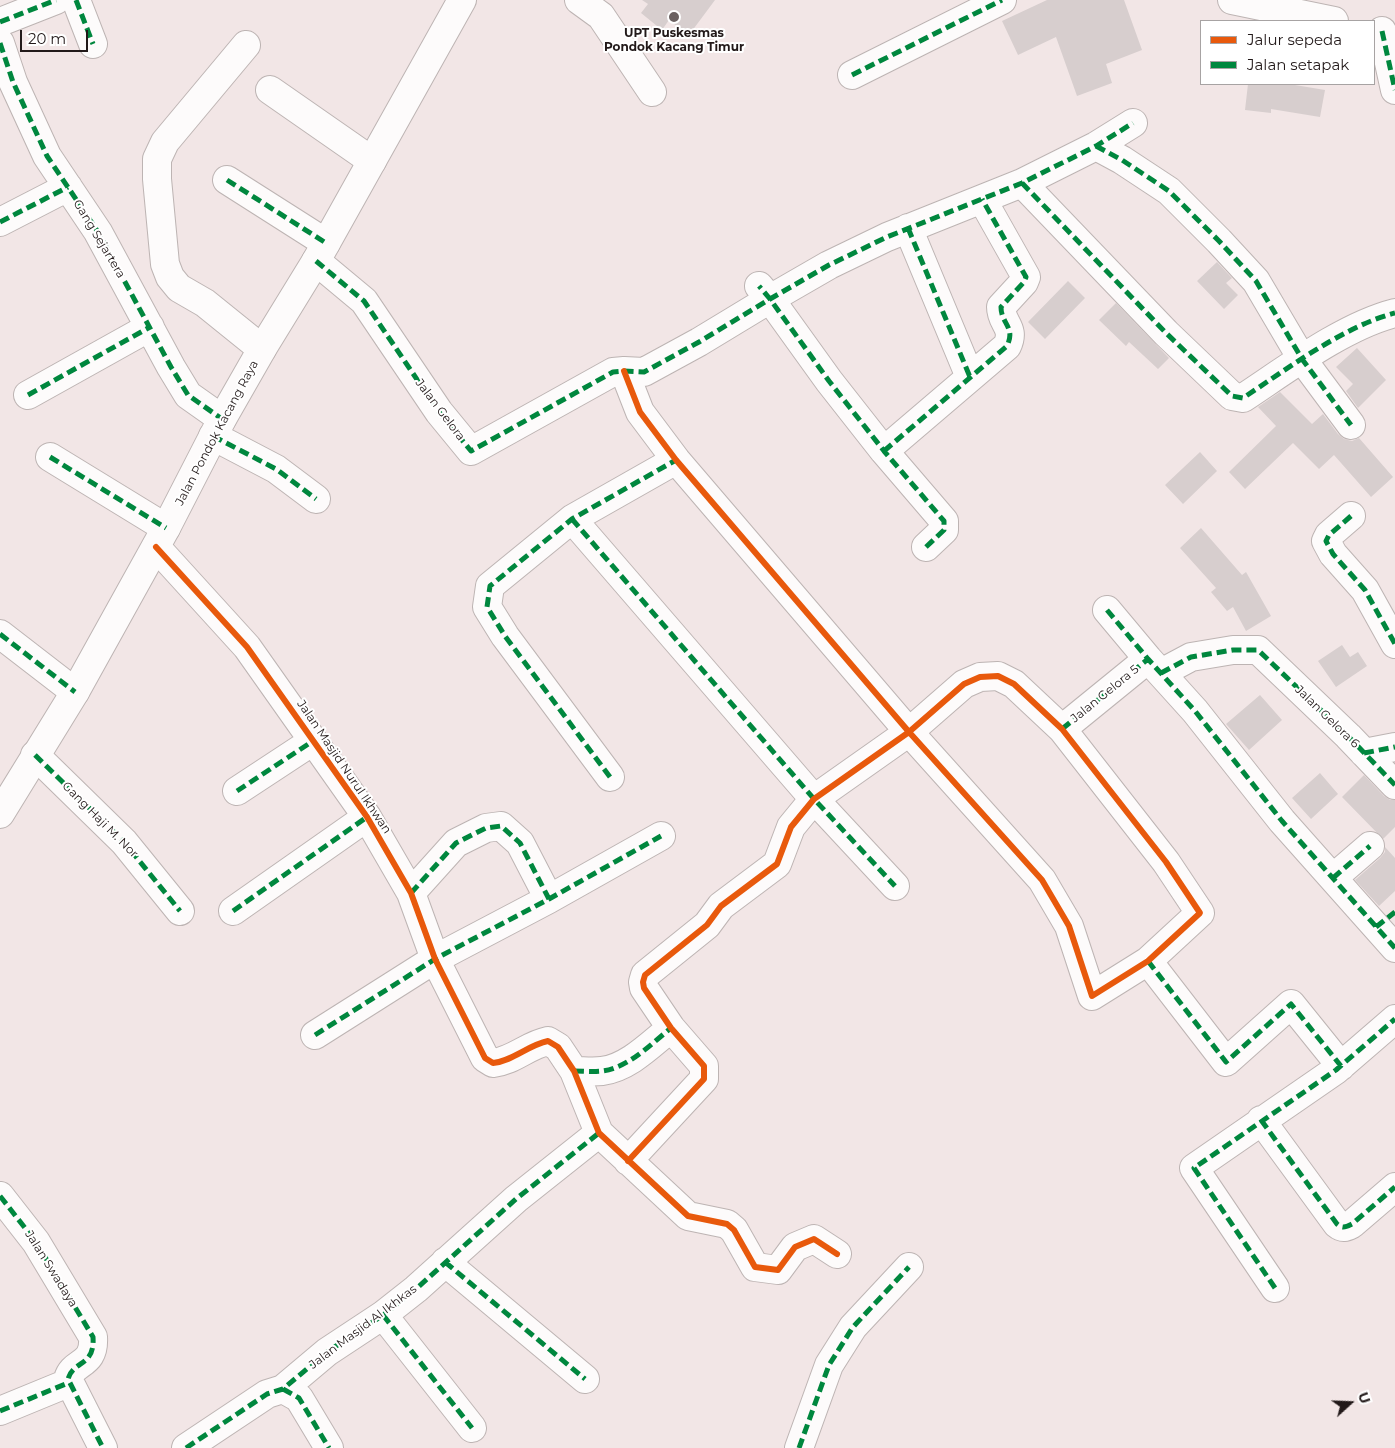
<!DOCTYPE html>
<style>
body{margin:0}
#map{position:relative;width:1395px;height:1448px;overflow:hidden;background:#f2e6e6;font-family:Montserrat,sans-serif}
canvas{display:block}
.legend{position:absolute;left:1200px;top:20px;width:175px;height:65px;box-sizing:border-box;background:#fff;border:1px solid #a7a3a3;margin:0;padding:6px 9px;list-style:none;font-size:15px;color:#221919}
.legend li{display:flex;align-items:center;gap:10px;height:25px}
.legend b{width:25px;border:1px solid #a7a3a3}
.north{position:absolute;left:1325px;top:1378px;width:50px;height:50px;-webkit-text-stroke:4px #fff;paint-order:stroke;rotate:70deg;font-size:14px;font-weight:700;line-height:20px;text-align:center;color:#221919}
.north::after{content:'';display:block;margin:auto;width:18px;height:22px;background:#221919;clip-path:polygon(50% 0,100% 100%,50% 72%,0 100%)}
.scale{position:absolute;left:20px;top:30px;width:68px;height:22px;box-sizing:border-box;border:2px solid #221919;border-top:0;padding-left:6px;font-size:15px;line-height:18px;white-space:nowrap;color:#221919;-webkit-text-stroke:4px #fff;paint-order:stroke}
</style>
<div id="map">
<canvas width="1395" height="1448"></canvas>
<ul class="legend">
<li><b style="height:6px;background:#e8590c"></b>Jalur sepeda</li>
<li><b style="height:6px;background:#00873e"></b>Jalan setapak</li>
</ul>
<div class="north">U</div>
<div class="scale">20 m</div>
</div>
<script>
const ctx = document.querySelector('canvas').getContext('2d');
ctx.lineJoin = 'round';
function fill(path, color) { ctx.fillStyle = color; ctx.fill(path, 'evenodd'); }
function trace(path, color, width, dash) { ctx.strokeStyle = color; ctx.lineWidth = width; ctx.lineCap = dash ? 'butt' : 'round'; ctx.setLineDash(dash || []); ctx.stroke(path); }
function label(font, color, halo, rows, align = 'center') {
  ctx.font = font + ' Montserrat,sans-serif'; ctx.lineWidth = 4; ctx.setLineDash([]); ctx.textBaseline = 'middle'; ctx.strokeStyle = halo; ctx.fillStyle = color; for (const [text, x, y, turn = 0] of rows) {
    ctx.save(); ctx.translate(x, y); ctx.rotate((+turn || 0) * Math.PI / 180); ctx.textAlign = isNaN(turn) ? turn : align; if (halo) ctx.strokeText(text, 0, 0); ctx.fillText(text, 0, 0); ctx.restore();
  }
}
fill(new Path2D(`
 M 642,0 L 715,0 L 689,35 L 669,20 L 662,30 L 641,13 L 648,4 Z
 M 1047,0 L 1124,0 L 1142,50 L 1106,64 L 1112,83 L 1077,96 L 1056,37 L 1018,55 L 1002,21 Z
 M 1248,84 L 1289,84 L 1325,90 L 1320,117 L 1271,109 L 1271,113 L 1245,110 Z
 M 1217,262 L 1232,278 L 1226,283 L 1238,295 L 1224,309 L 1197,281 Z
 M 1068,281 L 1085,298 L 1045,339 L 1028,322 Z
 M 1116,303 L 1169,358 L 1158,369 L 1129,342 L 1126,346 L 1099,320 Z
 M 1357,348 L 1386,380 L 1358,408 L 1346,391 L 1353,384 L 1336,367 Z
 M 1280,392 L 1312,424 L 1323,414 L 1338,434 L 1344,439 L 1352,441 L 1359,438 L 1393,477 L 1371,497 L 1334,455 L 1319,469 L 1293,443 L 1245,489 L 1229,472 L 1276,426 L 1258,407 Z
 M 1200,452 L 1217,471 L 1183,504 L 1165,485 Z
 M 1201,528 L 1242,575 L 1246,572 L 1271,616 L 1246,631 L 1233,607 L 1227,611 L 1211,592 L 1216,588 L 1180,548 Z
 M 1342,645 L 1350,657 L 1358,652 L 1367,666 L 1336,687 L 1318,661 Z
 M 1260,695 L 1282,720 L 1249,750 L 1226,724 Z
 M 1320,773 L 1338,794 L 1311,819 L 1292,798 Z
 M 1364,775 L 1384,796 L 1390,800 L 1395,800 L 1395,827 L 1383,839 L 1342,797 Z
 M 1385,847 L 1395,858 L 1395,891 L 1379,906 L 1355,880 L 1380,858 L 1385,852 Z`), '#d7cece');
const minor = new Path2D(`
 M 76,0 L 93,44
 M 579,0 L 601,16 L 652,92
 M 1232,0 L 1334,21
 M 0,22 L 56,0
 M 1382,31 L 1395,90
 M 0,43 L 13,82 L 47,156 L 98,232 L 171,367 L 188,395 L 222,419
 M 246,45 L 165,142 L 157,159 L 157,179 L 165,264 L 170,277 L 179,288 L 205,303 L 262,349
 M 852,75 L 1002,0
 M 270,90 L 372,161
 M 1096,146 L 1122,160 L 1169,191 L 1219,241 L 1256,281 L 1302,359 L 1351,425
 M 227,180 L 326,243
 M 1022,183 L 1166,333 L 1232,396 L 1243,398 C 1287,369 1344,326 1395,313
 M 0,222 L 68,187
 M 908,228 L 970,377
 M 316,261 L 364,301 L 439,412 L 471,451 L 613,372 L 624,371 L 644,372 L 699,342 L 770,299 L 759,286
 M 624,371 L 640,412 L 676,460 L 909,732 L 1042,880 L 1069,926 L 1092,996 L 1148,961 L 1200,913 L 1166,862 L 1062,729 L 1014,684 L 998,676 L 980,677 L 964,684 L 909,732 L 814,799 L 791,827 L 777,864 L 721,906 L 707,925 L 645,975 L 643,982 L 644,988 L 671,1028 L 704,1066 L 704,1079 L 628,1161
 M 28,395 L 150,327
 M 213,436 L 276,469 L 316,499
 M 884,451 L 1007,346 C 1016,327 1001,324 1001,307 L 1024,282 L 1026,277 L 982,199
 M 50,457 L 166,528
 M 1351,516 L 1329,535 L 1326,541 L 1333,554 L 1365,590 L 1395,644
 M 572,519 L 814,799 L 895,886
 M 156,547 L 247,647 L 367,817 L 411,893 L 435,959 L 485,1058 L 493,1063 C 513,1061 528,1045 548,1041 L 558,1047 L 574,1071 L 599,1133 L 688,1216 L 727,1224 L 734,1230 L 755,1267 L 778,1270 L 795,1247 L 814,1239 L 837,1254
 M 926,547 L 944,530 L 944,521 L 884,451 L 829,381 L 770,299 L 829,265 L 887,237 L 1022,183 L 1096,146 L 1133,123
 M 1107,610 L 1148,659 L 1195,711 L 1282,821 L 1395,948
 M 0,634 L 75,692
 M 1161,673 L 1191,657 L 1233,650 L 1258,650 L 1348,736 L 1395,785
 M 1062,729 L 1148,659
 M 1364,753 L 1395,747
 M 35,755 L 124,842 L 180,911
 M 610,777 L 505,636 L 487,607 L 490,586 L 572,519 L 676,460
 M 237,791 L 313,741
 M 1333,878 L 1370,846
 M 411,893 L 456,843 L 486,828 L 501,826 L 520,843 L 549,899
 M 233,911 L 367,817
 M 1148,961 L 1226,1062 L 1291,1004 L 1341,1066
 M 315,1035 L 435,959 L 549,899 L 661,836
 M 574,1071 C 583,1071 593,1072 602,1071 C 628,1068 651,1044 671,1028
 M 1261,1120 L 1337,1224 C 1343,1229 1346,1227 1352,1224 L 1395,1187
 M 0,1196 L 36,1242 L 93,1337 C 95,1367 73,1360 68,1379 L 103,1448
 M 445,1262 L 585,1379
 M 1275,1288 L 1194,1168 L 1336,1070 L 1395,1019
 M 383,1315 L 472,1428
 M 283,1389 L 299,1398 L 329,1448
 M 0,1411 L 68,1383
 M 186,1448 L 267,1394 L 283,1389 L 327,1352 L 383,1315 L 416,1289 L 516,1199 L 599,1133
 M 799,1448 L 829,1365 L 853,1327 L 909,1267`);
const major = new Path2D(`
 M 0,814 L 75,692 L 166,528 L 222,419 L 262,349 L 316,261 L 462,0`);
trace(minor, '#bdb4b3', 30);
trace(major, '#bdb4b3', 30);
trace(minor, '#fdfbfb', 28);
trace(major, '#fdfbfb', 28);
trace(new Path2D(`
 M 76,0 L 93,44
 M 0,22 L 56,0
 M 1382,31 L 1395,90
 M 0,43 L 13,82 L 47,156 L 98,232 L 171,367 L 188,395 L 222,419
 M 852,75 L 1002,0
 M 1096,146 L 1122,160 L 1169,191 L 1219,241 L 1256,281 L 1302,359 L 1351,425
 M 227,180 L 326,243
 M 1022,183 L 1166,333 L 1232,396 L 1243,398 C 1287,369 1344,326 1395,313
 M 0,222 L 68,187
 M 908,228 L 970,377
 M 316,261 L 364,301 L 439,412 L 471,451 L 613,372 L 624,371 L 644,372 L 699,342 L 770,299 L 759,286
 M 28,395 L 150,327
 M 213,436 L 276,469 L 316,499
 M 884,451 L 1007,346 C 1016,327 1001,324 1001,307 L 1024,282 L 1026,277 L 982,199
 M 50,457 L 166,528
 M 1351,516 L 1329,535 L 1326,541 L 1333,554 L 1365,590 L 1395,644
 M 572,519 L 814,799 L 895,886
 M 926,547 L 944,530 L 944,521 L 884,451 L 829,381 L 770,299 L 829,265 L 887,237 L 1022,183 L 1096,146 L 1133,123
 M 1107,610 L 1148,659 L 1195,711 L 1282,821 L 1395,948
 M 0,634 L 75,692
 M 1161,673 L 1191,657 L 1233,650 L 1258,650 L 1348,736 L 1395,785
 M 1062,729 L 1148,659
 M 1364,753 L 1395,747
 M 35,755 L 124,842 L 180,911
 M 610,777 L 505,636 L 487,607 L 490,586 L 572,519 L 676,460
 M 237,791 L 313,741
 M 1333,878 L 1370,846
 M 411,893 L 456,843 L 486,828 L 501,826 L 520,843 L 549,899
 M 233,911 L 367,817
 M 1376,927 L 1395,912
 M 1148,961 L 1226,1062 L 1291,1004 L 1341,1066
 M 315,1035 L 435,959 L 549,899 L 661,836
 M 574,1071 C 583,1071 593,1072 602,1071 C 628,1068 651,1044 671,1028
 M 1261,1120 L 1337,1224 C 1343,1229 1346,1227 1352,1224 L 1395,1187
 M 0,1196 L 36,1242 L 93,1337 C 95,1367 73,1360 68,1379 L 103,1448
 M 445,1262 L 585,1379
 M 1275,1288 L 1194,1168 L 1336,1070 L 1395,1019
 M 383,1315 L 472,1428
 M 283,1389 L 299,1398 L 329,1448
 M 0,1411 L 68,1383
 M 186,1448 L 267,1394 L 283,1389 L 327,1352 L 383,1315 L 416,1289 L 516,1199 L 599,1133
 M 799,1448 L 829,1365 L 853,1327 L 909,1267`), '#00873e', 5, [10, 5]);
trace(new Path2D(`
 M 624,371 L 640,412 L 676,460 L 909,732 L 1042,880 L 1069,926 L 1092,996 L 1148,961 L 1200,913 L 1166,862 L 1062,729 L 1014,684 L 998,676 L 980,677 L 964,684 L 909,732 L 814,799 L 791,827 L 777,864 L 721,906 L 707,925 L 645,975 L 643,982 L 644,988 L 671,1028 L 704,1066 L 704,1079 L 628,1161
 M 156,547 L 247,647 L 367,817 L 411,893 L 435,959 L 485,1058 L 493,1063 C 513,1061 528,1045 548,1041 L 558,1047 L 574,1071 L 599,1133 L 688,1216 L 727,1224 L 734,1230 L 755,1267 L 778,1270 L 795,1247 L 814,1239 L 837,1254`), '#e8590c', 6);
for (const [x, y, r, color] of [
 [674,17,6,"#6b6161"]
]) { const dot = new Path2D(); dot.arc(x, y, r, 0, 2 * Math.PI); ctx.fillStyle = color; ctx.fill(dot); trace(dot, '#fff', 2); }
label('bold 12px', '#221919', '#fff', [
 ["UPT Puskesmas",674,33],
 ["Pondok Kacang Timur",674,47]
]);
label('12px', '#221919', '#fff', [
 ["Gang Sejartera",99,239,59],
 ["Jalan Gelora",440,410,53],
 ["Jalan Pondok Kacang Raya",217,433,-62],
 ["Jalan Gelora 5",1105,694,-39],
 ["Jalan Gelora 6",1327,717,44],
 ["Jalan Masjid Nurul Ikhwan",344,767,56],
 ["Gang Haji M. Nor",100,820,45],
 ["Jalan Swadaya",51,1269,58],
 ["Jalan Masjid Al Ikhkas",363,1327,-37]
]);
</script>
